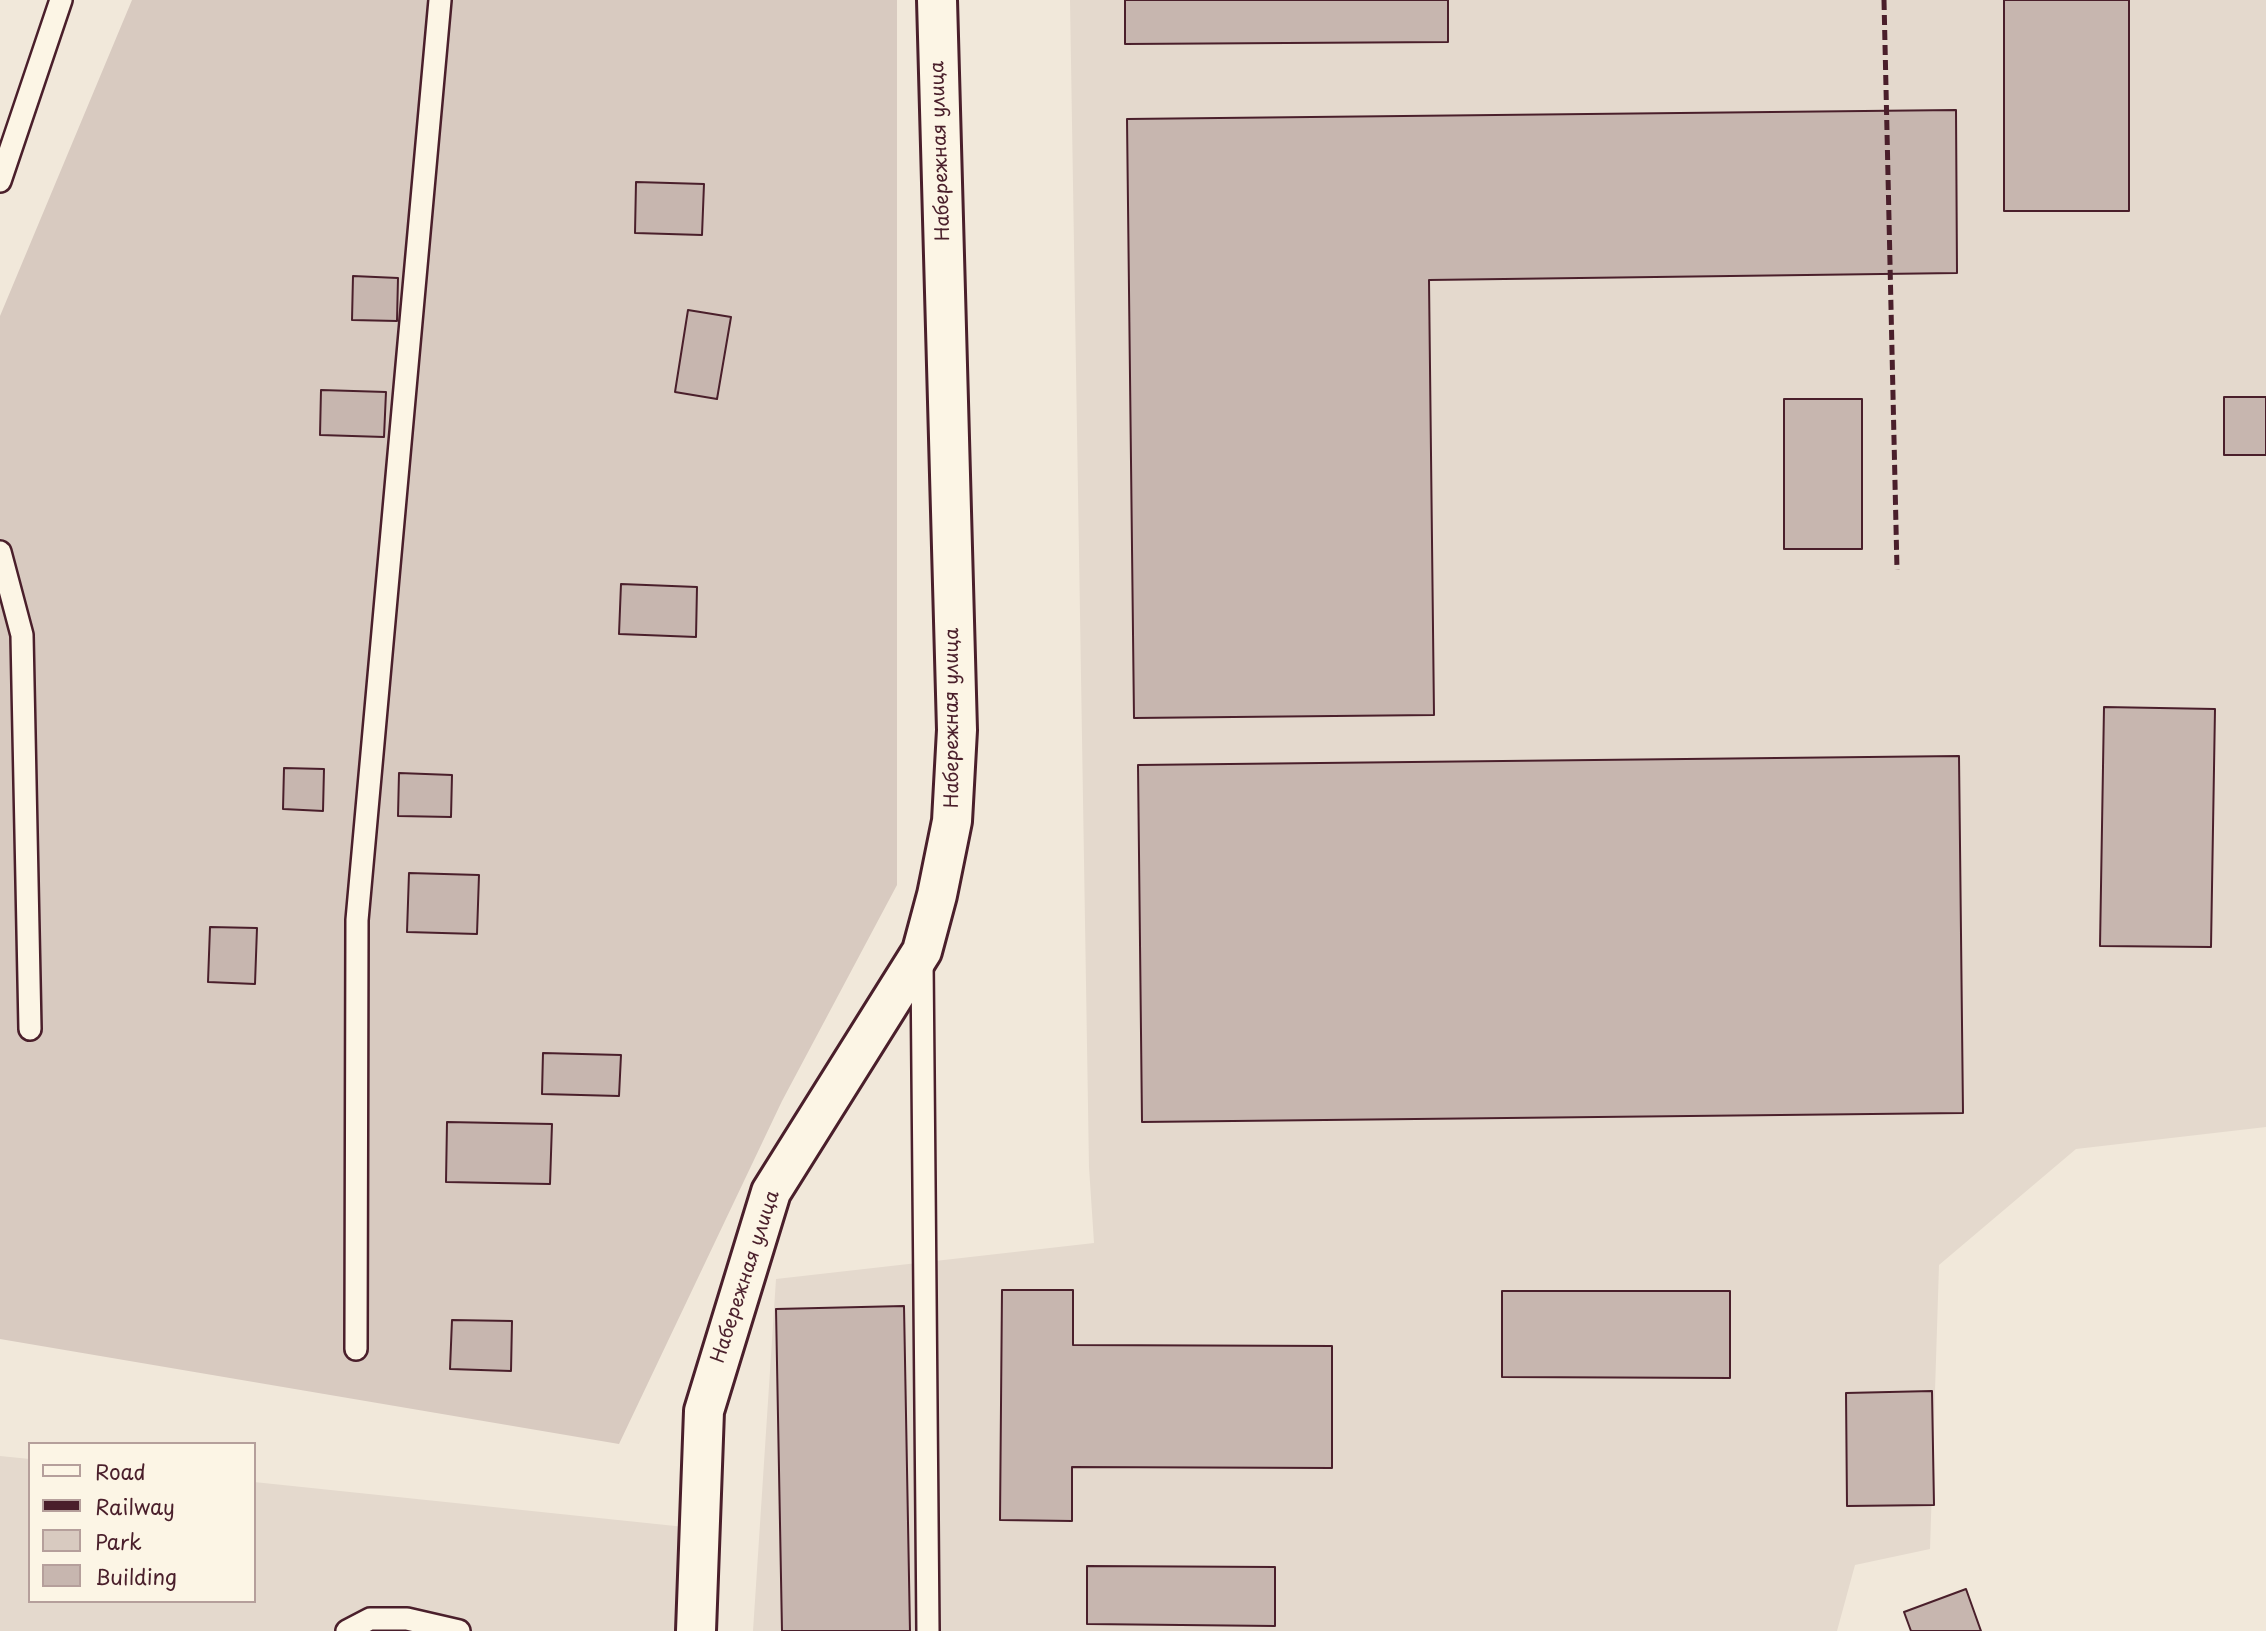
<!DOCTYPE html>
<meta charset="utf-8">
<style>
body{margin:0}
#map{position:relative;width:2266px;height:1631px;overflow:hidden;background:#f1e8da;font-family:"Playpen Sans",sans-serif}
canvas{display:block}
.legend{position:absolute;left:28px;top:1442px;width:228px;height:161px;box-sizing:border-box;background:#fcf5e5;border:2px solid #b59f9b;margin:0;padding:9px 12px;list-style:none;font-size:21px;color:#4a1f2b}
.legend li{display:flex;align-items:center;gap:14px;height:35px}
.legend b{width:35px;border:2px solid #b59f9b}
</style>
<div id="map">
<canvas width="2266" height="1631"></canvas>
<ul class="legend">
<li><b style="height:9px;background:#fcf5e5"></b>Road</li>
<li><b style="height:9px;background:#4a1f2b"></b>Railway</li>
<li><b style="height:19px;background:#d8cac0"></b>Park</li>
<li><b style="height:19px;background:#c7b6af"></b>Building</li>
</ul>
</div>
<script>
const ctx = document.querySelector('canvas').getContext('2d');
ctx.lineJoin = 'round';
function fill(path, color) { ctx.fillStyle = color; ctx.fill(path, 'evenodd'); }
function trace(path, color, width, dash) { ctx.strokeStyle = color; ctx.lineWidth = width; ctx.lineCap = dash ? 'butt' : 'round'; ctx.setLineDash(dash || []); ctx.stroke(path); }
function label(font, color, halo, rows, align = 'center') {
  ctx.font = font + ' "Playpen Sans",sans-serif'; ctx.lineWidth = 6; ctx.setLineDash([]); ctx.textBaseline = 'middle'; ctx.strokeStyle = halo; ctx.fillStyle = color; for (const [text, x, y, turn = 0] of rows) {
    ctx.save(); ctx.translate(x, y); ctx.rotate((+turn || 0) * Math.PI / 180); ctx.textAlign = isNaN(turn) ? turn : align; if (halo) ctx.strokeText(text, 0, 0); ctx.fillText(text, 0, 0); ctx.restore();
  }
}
fill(new Path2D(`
 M 1070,0 L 2266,0 L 2266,1127 L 2076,1149 L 1939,1265 L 1930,1549 L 1855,1565 L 1837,1631 L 753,1631 L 776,1279 L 1094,1243 L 1089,1167 Z
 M 0,1456 L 30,1459 L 30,1601 L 254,1601 L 254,1482 L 704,1529 L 699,1631 L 0,1631 Z`), '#e4d9cd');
fill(new Path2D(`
 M 132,0 L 897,0 L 897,885 L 782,1101 L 619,1444 L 0,1339 L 0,316 Z`), '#d8cac0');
const building = new Path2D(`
 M 1125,0 L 1448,0 L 1448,42 L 1125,44 Z
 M 2004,0 L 2129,0 L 2129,211 L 2004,211 Z
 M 1956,110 L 1957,273 L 1429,280 L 1434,715 L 1134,718 L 1127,119 Z
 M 636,182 L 704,184 L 702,235 L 635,233 Z
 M 353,276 L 398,278 L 397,321 L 352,320 Z
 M 688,310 L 731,317 L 717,399 L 675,392 Z
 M 321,390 L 386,392 L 384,437 L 320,435 Z
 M 2224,397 L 2266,397 L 2266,455 L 2224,455 Z
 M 1784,399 L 1862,399 L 1862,549 L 1784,549 Z
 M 621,584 L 697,587 L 696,637 L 619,634 Z
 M 2104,707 L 2215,709 L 2211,947 L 2100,946 Z
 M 1959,756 L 1963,1113 L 1142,1122 L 1138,765 Z
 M 284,768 L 324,769 L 323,811 L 283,809 Z
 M 399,773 L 452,775 L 451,817 L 398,816 Z
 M 409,873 L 479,875 L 477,934 L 407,932 Z
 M 210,927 L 257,928 L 255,984 L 208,982 Z
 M 543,1053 L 621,1055 L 619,1096 L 542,1094 Z
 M 447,1122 L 552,1124 L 550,1184 L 446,1182 Z
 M 1002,1290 L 1073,1290 L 1073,1345 L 1332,1346 L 1332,1468 L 1072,1467 L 1072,1521 L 1000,1520 Z
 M 1502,1291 L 1730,1291 L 1730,1378 L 1502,1377 Z
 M 904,1306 L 910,1631 L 782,1631 L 776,1309 Z
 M 452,1320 L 512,1321 L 511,1371 L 450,1369 Z
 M 1932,1391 L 1934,1505 L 1847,1506 L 1846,1393 Z
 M 1087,1566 L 1275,1567 L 1275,1626 L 1087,1624 Z
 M 1966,1589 L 1981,1631 L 1911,1631 L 1904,1612 Z`);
fill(building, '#c7b6af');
trace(building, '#4a1f2b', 2);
const lane = new Path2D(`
 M 0,181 L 61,0
 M 0,552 L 22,635 L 30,1029
 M 922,960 L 928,1631
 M 356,1349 L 357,920 L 440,0
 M 347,1631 L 370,1619 L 407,1619 L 459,1631`);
const street = new Path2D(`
 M 696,1631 L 704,1411 L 771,1192 L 922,951 L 937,895 L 952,821 L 957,730 L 937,0`);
trace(lane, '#4a1f2b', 26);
trace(street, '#4a1f2b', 44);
trace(lane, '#fcf5e5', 21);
trace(street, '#fcf5e5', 38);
trace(new Path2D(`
 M 1884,0 L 1897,570`), '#4a1f2b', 5, [10, 5]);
label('19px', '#4a1f2b', '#fcf5e5', [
 ["Набережная улица",941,151,-92],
 ["Набережная улица",953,718,-90],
 ["Набережная улица",746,1277,-72]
]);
</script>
